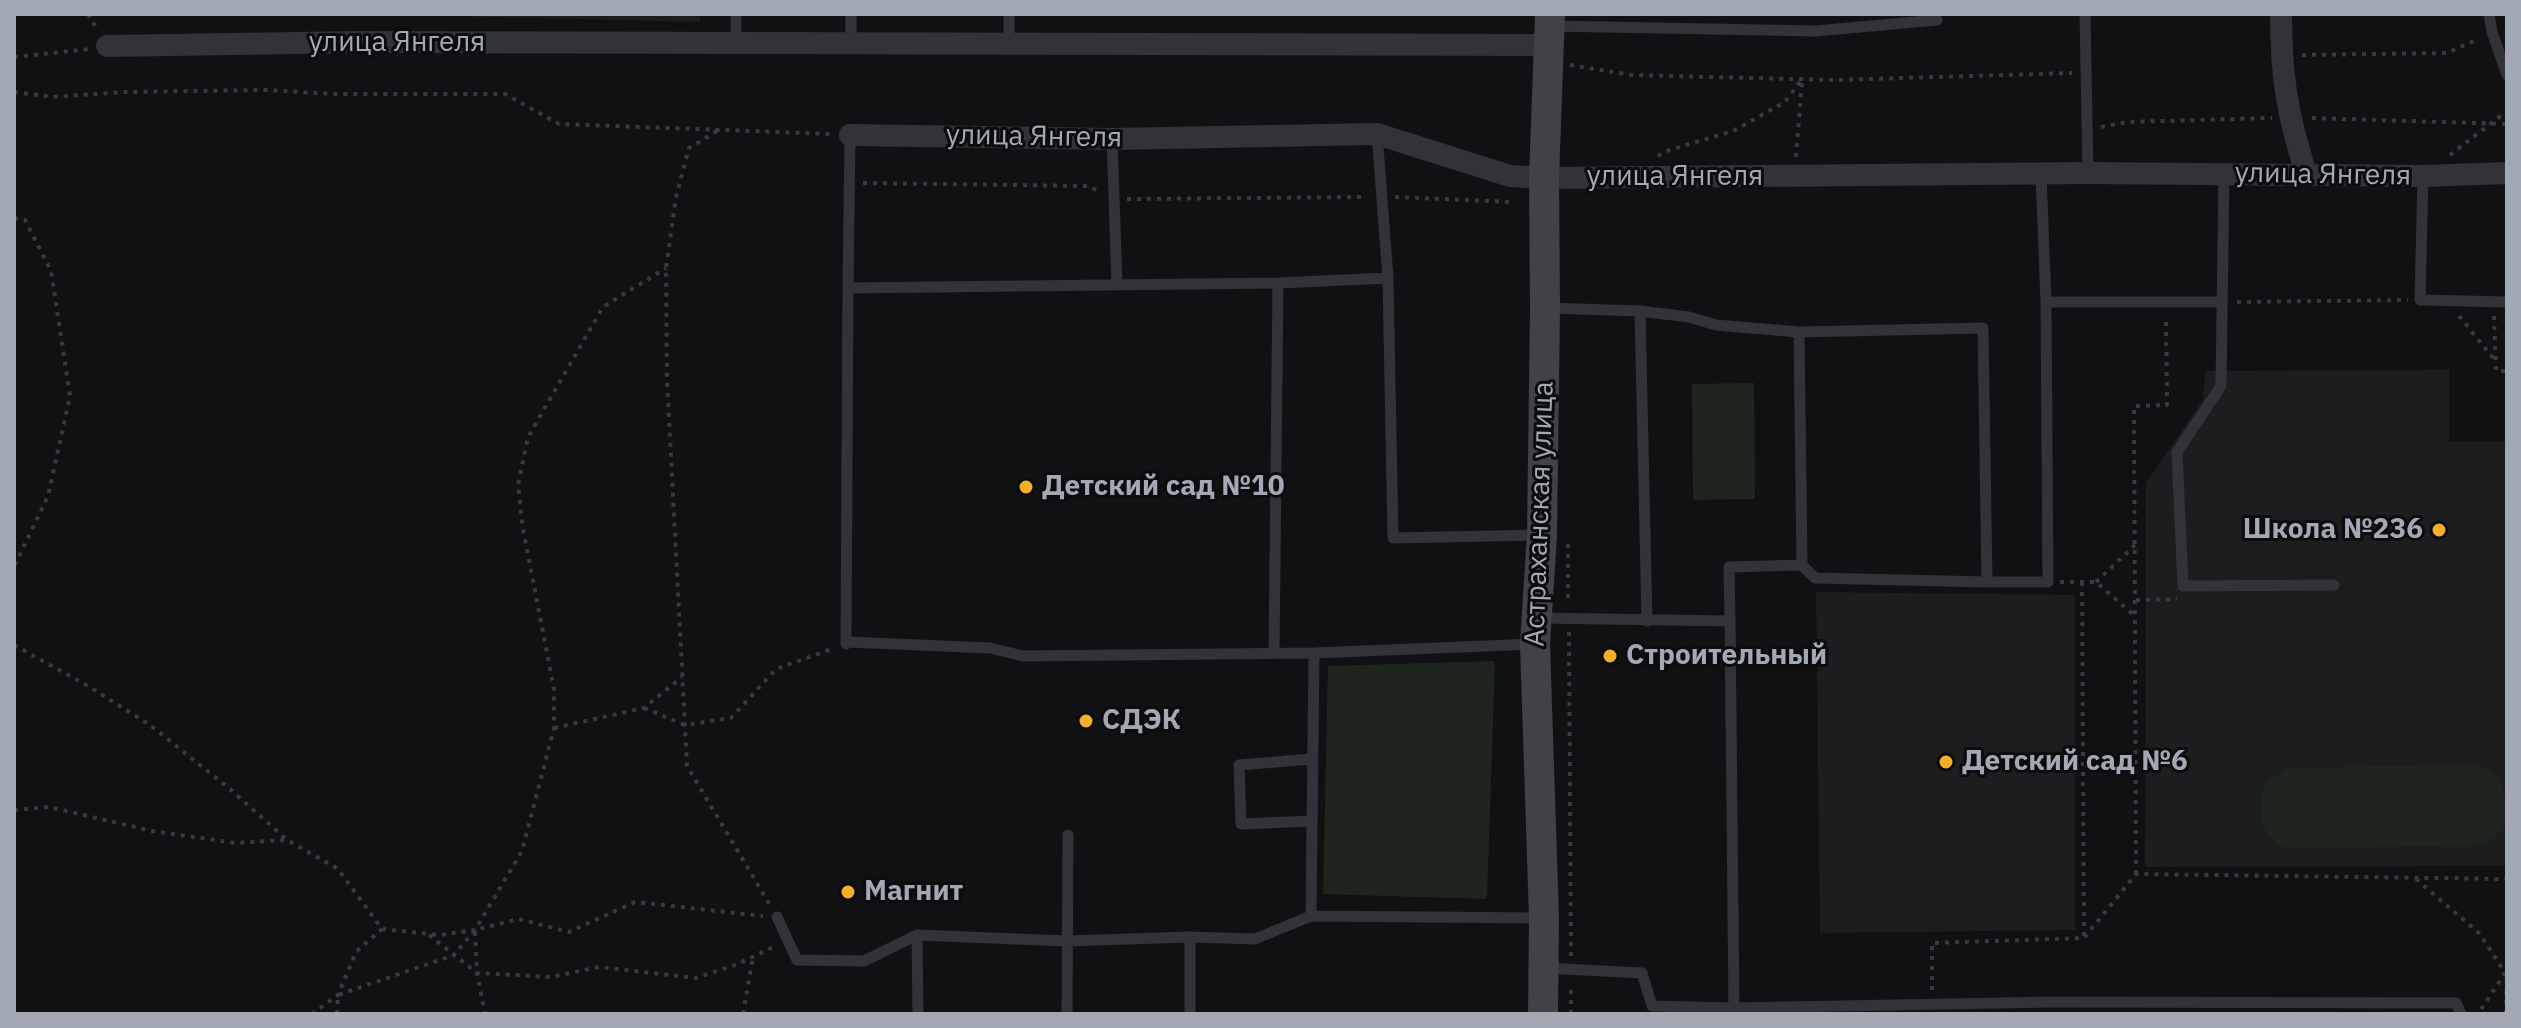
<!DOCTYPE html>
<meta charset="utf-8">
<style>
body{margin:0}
#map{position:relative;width:2521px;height:1028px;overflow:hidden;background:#111113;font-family:"IBM Plex Sans",sans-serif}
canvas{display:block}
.frame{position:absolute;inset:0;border:16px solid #a2a8b4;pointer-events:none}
</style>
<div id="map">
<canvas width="2521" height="1028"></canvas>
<div class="frame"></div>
</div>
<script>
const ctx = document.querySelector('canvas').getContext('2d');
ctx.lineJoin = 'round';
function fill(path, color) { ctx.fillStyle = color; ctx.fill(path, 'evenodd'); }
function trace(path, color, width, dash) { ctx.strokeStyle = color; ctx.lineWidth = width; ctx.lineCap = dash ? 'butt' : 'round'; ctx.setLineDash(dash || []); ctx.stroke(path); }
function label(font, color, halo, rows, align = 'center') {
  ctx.font = font + ' "IBM Plex Sans",sans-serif'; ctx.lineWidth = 6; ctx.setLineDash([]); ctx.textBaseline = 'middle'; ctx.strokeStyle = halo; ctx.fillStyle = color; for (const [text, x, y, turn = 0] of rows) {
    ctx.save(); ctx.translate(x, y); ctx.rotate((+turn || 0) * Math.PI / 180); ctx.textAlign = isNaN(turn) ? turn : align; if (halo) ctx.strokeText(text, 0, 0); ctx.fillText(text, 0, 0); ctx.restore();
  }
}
fill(new Path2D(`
 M 367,14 L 700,14 L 700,22 Z
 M 2449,370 L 2449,442 L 2507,442 L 2507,866 L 2145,867 L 2146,483 L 2203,400 L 2205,371 Z
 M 1816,592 L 2075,595 L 2075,930 L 1820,933 Z`), '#1d1d20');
fill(new Path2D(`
 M 1754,383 L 1755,499 L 1693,500 L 1692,384 Z
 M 1495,661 L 1487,899 L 1323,894 L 1328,666 Z
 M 2476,764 C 2504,772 2517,814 2497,835 C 2490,841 2481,843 2472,845 L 2291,849 C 2260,842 2256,807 2267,781 L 2288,768 Z`), '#1d251e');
trace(new Path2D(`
 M 88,14 L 97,29
 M 2302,55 L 2447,53 L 2478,39
 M 14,57 L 90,49
 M 1570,65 L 1631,75 L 1835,80 L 2072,73
 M 14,92 L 53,97 L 125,92 L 266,90 L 334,94 L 505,94 L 559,124 L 832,134
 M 2312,118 L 2507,124
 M 2101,127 L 2127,122 L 2272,118
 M 717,131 L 689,148 L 676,197 L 666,268 L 667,379 L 687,766 L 770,905
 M 2450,155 L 2507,111
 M 1658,156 L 1663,152 L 1733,131 L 1785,102 L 1802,79
 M 1796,157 L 1802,82
 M 863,183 L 1088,186 L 1100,192
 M 1395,197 L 1513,202
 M 1127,199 L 1367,197
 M 14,218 L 25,220 L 51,271 L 70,396 L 48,496 L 14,567
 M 2237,302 L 2408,300
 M 2459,316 L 2494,359
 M 2494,316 L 2496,371 L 2507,371
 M 1568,544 L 1568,604
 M 2060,582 L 2096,582 L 2136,617
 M 2082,582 L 2084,936
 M 2096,582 L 2135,545
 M 2136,600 L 2177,599
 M 1569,632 L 1571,956
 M 14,645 L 88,686 L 150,725 L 230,789 L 287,840 L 338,869 L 382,929 L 440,935 L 475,930 L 522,851 L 554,728 L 554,689 L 523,529 L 518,485 L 528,437 L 603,307 L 666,268
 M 644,708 L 685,725 L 731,718 L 776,669 L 834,648
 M 554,728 L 644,708 L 682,677
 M 14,810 L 49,807 L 152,831 L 235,843 L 287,840
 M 2136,874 L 2134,406 L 2167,405 L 2166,317
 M 2416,879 L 2480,934 L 2505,973 L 2478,1014
 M 475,932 L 477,973 L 485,1014
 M 429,935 L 477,973 L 551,977 L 599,967 L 696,978 L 738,964 L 775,946
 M 1932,990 L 1932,943 L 2084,938 L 2136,874 L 2507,879
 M 312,1014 L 338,995 L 356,952 L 382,929
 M 337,1014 L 338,995 L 454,955 L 475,930 L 519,919 L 569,932 L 635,902 L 763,916
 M 743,1014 L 753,957
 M 1571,1014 L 1571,984
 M 2506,1014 L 2507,965`), '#383a3f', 4, [4, 6]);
trace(new Path2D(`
 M 1009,14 L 1009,44
 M 2085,14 L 2088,173
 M 2489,14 L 2492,32 L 2507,75
 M 1551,26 L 1816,31 L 1937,20
 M 736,43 L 736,14
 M 851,44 L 851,14
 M 1377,134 L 1388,278 L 1393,538 L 1540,535
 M 850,135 L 848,288 L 1278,283 L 1388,278
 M 1112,139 L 1117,285
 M 2224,174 L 2221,386 L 2177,452 L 2183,586 L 2334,585
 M 2041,175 L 2046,302 L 2222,302
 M 2423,176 L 2420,300 L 2507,302
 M 1547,308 L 1640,311 L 1647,621
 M 1640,311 L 1689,317 L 1716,325 L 1799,332
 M 1802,565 L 1815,578 L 1987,582
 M 1539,618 L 1730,621 L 1729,567 L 1802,565 L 1799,332 L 1983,328 L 1987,582 L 2048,582 L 2046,302
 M 848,642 L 990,648 L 1023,656 L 1314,653 L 1534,644
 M 846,644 L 848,288
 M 1274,653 L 1278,283
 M 1312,821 L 1241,824 L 1239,765 L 1312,759
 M 1311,916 L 1314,653
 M 777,917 L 797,960 L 864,961 L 917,935
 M 1190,937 L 1190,1014
 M 1545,968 L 1642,973 L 1652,1006 L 1734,1008 L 1730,621
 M 1734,1008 L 2054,1002 L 2456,1003 L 2461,1014
 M 918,1014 L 917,935 L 1066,941 L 1190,937 L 1255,939 L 1311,916 L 1541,918
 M 1067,1014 L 1068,835`), '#323338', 11);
trace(new Path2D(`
 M 2281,14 C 2281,76 2287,114 2306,173
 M 107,46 L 359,42 L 1550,45
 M 850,135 L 1112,139 L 1377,134 L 1510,176 L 1544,178 L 2088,173 L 2423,176 L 2507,173`), '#323338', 22);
trace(new Path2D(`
 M 1543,1014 L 1544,918 L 1535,644 L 1542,535 L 1545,308 L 1544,178 L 1550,14`), '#404248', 30);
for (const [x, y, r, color] of [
 [1026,487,8,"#f5ae27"],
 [2439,530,8,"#f5ae27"],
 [1610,656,8,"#f5ae27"],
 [1086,721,8,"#f5ae27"],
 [1946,762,8,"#f5ae27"],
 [848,892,8,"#f5ae27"]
]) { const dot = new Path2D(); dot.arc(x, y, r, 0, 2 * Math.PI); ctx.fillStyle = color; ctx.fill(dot); trace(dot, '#0c0c0e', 3); }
label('28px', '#a2a8b4', '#0c0c0e', [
 ["улица Янгеля",397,43],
 ["улица Янгеля",1034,137,1],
 ["улица Янгеля",2323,175,1],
 ["улица Янгеля",1675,177],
 ["Астраханская улица",1540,514,-88]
]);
label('bold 28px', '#a2a8b4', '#0c0c0e', [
 ["Детский сад №10",1042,487],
 ["Школа №236",2423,530,"right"],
 ["Строительный",1626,656],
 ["СДЭК",1102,721],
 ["Детский сад №6",1962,762],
 ["Магнит",864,892]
], 'left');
</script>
